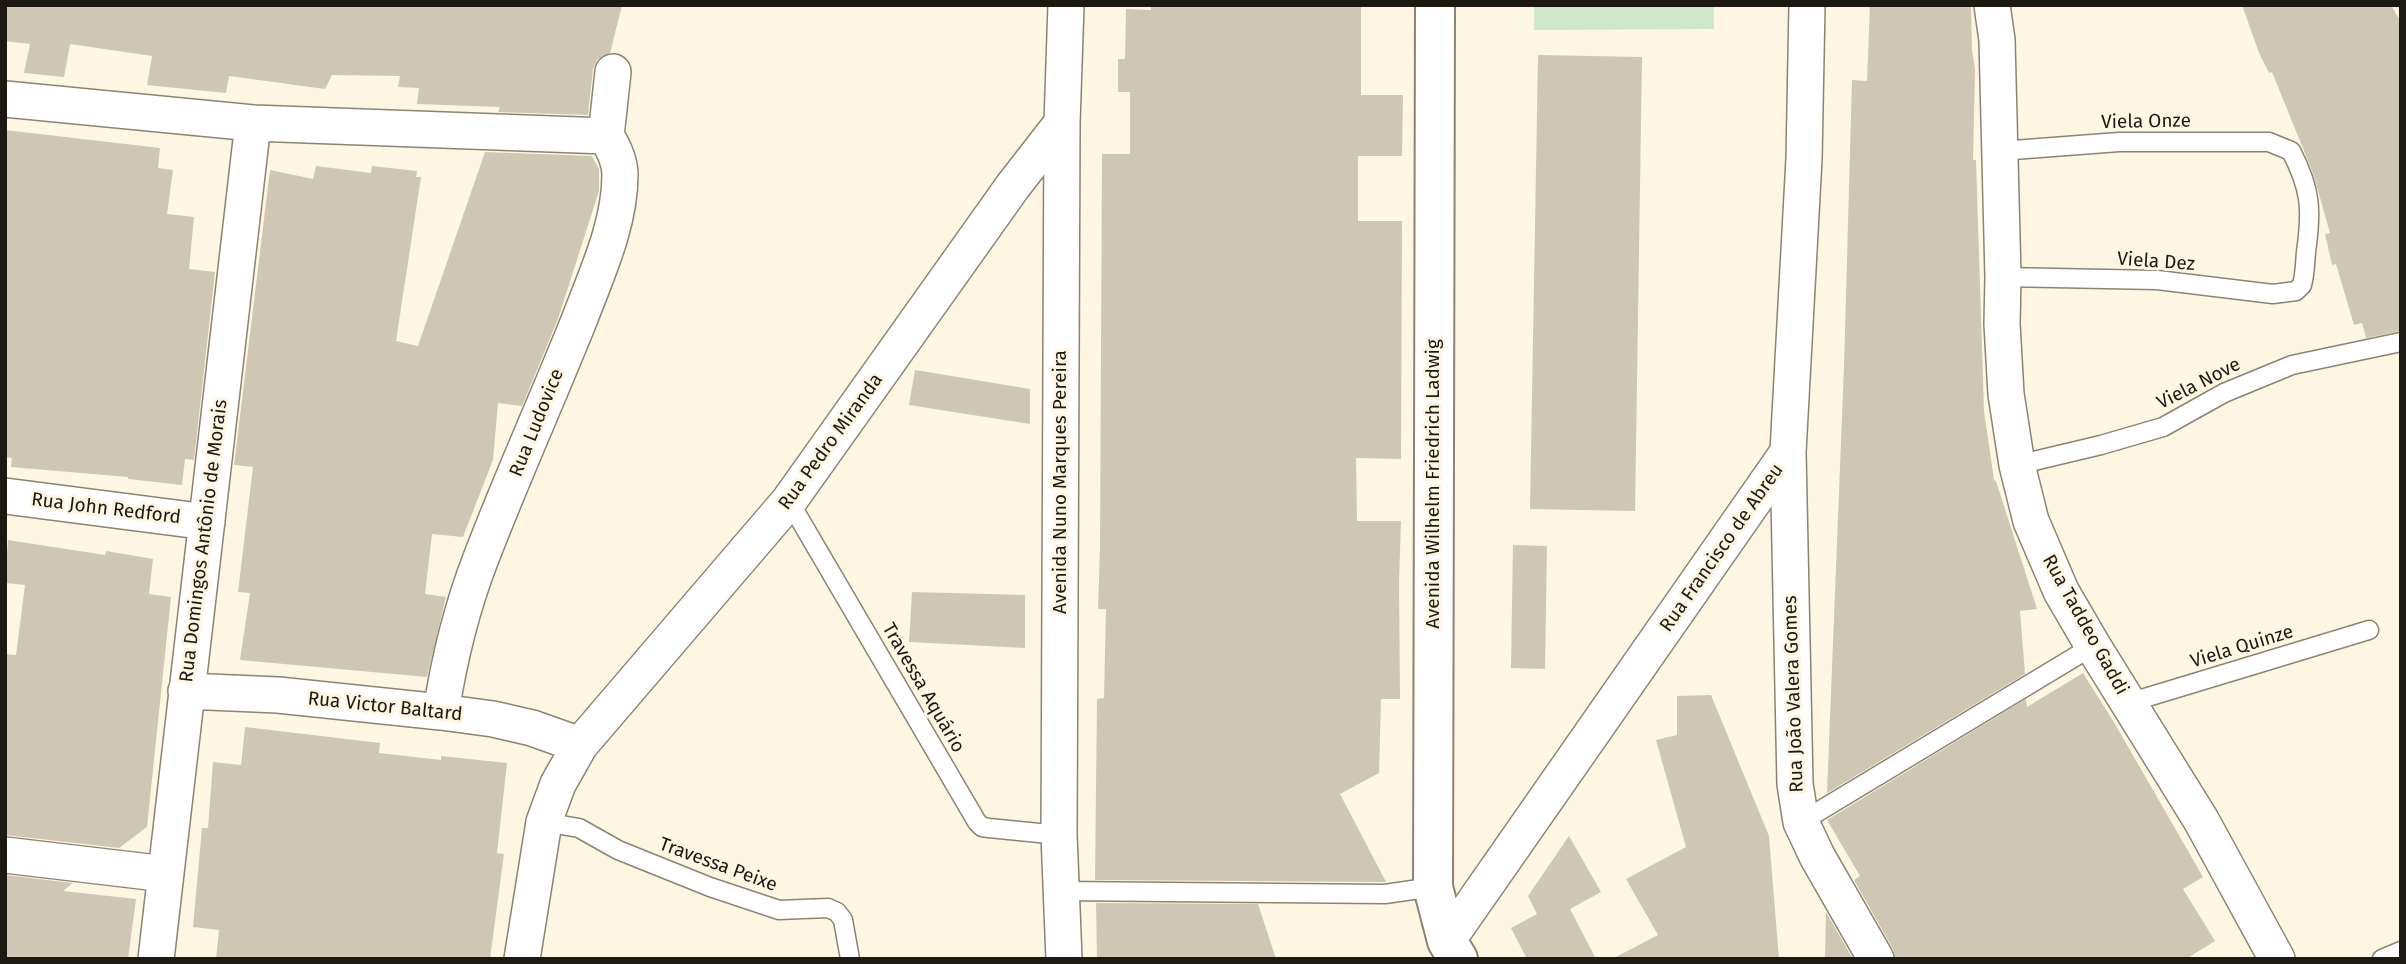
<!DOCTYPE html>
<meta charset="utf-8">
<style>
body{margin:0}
#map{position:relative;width:2406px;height:964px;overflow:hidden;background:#fef5e2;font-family:"Fira Sans",sans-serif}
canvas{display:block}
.frame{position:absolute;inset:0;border:7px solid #1c1912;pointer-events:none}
</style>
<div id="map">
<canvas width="2406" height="964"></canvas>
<div class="frame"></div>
</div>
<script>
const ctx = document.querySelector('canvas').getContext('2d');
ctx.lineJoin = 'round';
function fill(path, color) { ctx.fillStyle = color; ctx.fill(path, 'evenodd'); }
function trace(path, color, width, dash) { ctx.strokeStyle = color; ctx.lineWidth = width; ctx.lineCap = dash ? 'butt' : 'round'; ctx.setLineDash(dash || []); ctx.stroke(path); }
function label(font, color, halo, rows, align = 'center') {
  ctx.font = font + ' "Fira Sans",sans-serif'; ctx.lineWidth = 6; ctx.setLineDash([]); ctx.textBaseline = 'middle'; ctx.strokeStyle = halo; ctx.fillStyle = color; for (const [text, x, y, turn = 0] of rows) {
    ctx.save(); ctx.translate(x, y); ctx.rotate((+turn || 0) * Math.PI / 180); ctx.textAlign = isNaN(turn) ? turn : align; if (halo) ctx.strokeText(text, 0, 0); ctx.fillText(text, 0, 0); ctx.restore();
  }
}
fill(new Path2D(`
 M 1534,5 L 1714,5 L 1714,29 L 1534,30 Z`), '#cfe7c9');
fill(new Path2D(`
 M 5,5 L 622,5 L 610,53 L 597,60 L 593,69 L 588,115 L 498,112 L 500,107 L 417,104 L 419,88 L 398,87 L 400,76 L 332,75 L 325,89 L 229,76 L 226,93 L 147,85 L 152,56 L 70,44 L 64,77 L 24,73 L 30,44 L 5,41 Z
 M 1151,5 L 1361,6 L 1361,95 L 1403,95 L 1402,156 L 1358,156 L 1358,221 L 1402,221 L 1401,459 L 1356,458 L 1357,521 L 1401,521 L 1399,581 L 1400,699 L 1381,699 L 1379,773 L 1340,794 L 1386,882 L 1095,880 L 1097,699 L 1104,698 L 1106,609 L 1098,609 L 1100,549 L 1102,154 L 1130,154 L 1130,92 L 1118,92 L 1118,59 L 1125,59 L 1126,9 L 1151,10 Z
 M 1870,5 L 1971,5 L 1972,51 L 1975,69 L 1973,160 L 1976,160 L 1984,411 L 1994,480 L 1996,481 L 2037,609 L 2020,611 L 2025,674 L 1827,793 L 1844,367 L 1852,80 L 1867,81 Z
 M 2242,5 L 2391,5 L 2401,22 L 2401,331 L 2366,338 L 2362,323 L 2354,325 L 2336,264 L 2332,265 L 2325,234 L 2330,233 L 2313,173 L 2272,72 L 2269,73 L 2259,53 Z
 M 1538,55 L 1642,57 L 1635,511 L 1530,509 Z
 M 5,130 L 160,148 L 158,168 L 173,170 L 167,214 L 194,217 L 189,269 L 215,272 L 194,460 L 185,459 L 182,485 L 128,479 L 128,477 L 11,467 L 12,458 L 5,457 Z
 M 485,152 L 592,156 L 599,169 L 599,191 L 558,319 L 522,406 L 498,403 L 493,460 L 463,537 L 432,534 L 425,594 L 446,597 L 427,677 L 240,660 L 250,593 L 238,592 L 253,467 L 234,465 L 270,170 L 313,179 L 316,166 L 371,173 L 372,166 L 417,171 L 416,177 L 421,177 L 396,341 L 418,346 Z
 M 915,370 L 1030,389 L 1030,424 L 909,405 Z
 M 8,540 L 105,555 L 106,551 L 153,559 L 149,594 L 171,597 L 147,827 L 119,848 L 5,835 L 5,654 L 16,655 L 25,585 L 5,583 Z
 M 1513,545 L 1547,546 L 1545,669 L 1511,668 Z
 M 912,592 L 1025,595 L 1025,648 L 909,642 Z
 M 2083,673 L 2115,724 L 2203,877 L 2183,889 L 2215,941 L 2186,959 L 1896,959 L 1893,949 L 1854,880 L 1860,876 L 1827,820 L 2026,699 L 2027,707 Z
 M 1711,695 L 1769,836 L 1779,959 L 1612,959 L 1658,935 L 1626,879 L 1686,847 L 1656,740 L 1677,735 L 1677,696 Z
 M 245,727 L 380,743 L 379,753 L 441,760 L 441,756 L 507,763 L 497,853 L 504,854 L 490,959 L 216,959 L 219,930 L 193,927 L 202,828 L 208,828 L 213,762 L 241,765 Z
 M 1569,836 L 1601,892 L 1570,909 L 1596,959 L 1527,959 L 1511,928 L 1537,914 L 1528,896 Z
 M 5,875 L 73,883 L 63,891 L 136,899 L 128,959 L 5,959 Z
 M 1096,903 L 1258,904 L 1276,959 L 1097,959 Z
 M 1826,912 L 1853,959 L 1825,959 Z`), '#cfc6b4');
const service = new Path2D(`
 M 2000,151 L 2119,142 L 2269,142 L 2291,151 C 2311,189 2312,210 2306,252 C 2305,263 2305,274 2302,285 L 2296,291 L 2273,294 L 2157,280 L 2003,277
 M 2017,465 L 2101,445 L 2163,427 L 2224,393 L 2292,365 L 2401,342
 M 789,501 L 977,822 L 982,827 L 989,828 L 1059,835
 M 2128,703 L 2369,630
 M 544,822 L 579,828 L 618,850 L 710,887 L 779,910 L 828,908 L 837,912 L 843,920 L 850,959
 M 1801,822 L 2093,646
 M 1060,891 L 1385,894 L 1433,887
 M 2382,959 L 2401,951`);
const minor = new Path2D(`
 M 1807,5 L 1804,159 L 1788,452 L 1795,784 L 1801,822 L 1817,856 L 1876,959
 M 1992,5 L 1997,40 L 2003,277 L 2002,324 L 2006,394 L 2017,465 L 2031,521 L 2061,591 L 2093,646 L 2201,820 L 2277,959
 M 5,99 L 253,123 L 606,136
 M 5,496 L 207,522
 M 186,691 L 278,695 L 441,712 L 493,719 L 532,728 L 580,745
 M 441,712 C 449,660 462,607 481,558 C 512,477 548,398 580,318 C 597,273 620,224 620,175 C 620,162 613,147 606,136 L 613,72
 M 5,855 L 166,874
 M 1447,941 L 1788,452
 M 156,959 L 253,123
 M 522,959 L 544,822 L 558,784 L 580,745 L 789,501 L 1013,186 L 1062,123
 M 1064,959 L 1059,835 L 1062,123 L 1066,5`);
const tertiary = new Path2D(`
 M 1435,5 L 1433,887 L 1447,941 L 1458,959`);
trace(service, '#8c8373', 21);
trace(minor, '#8c8373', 38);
trace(tertiary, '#8c8373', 42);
trace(service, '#fff', 18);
trace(minor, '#fff', 35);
trace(tertiary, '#fff', 38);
label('19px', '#1c1912', '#fef5e2', [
 ["Viela Onze",2146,122,-1],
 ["Viela Dez",2156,262,4],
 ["Viela Nove",2199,384,-27],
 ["Rua Ludovice",537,423,-68],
 ["Rua Pedro Miranda",831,442,-54],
 ["Avenida Nuno Marques Pereira",1061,482,-90],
 ["Avenida Wilhelm Friedrich Ladwig",1434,484,-90],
 ["Rua John Redford",106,509,7],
 ["Rua Domingos Antônio de Morais",204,541,-83],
 ["Rua Francisco de Abreu",1722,548,-55],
 ["Rua Taddeo Gaddi",2085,625,61],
 ["Viela Quinze",2242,647,-17],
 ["Travessa Aquário",923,688,60],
 ["Rua João Valera Gomes",1794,694,-92],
 ["Rua Victor Baltard",385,707,6],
 ["Travessa Peixe",718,865,20]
]);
</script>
